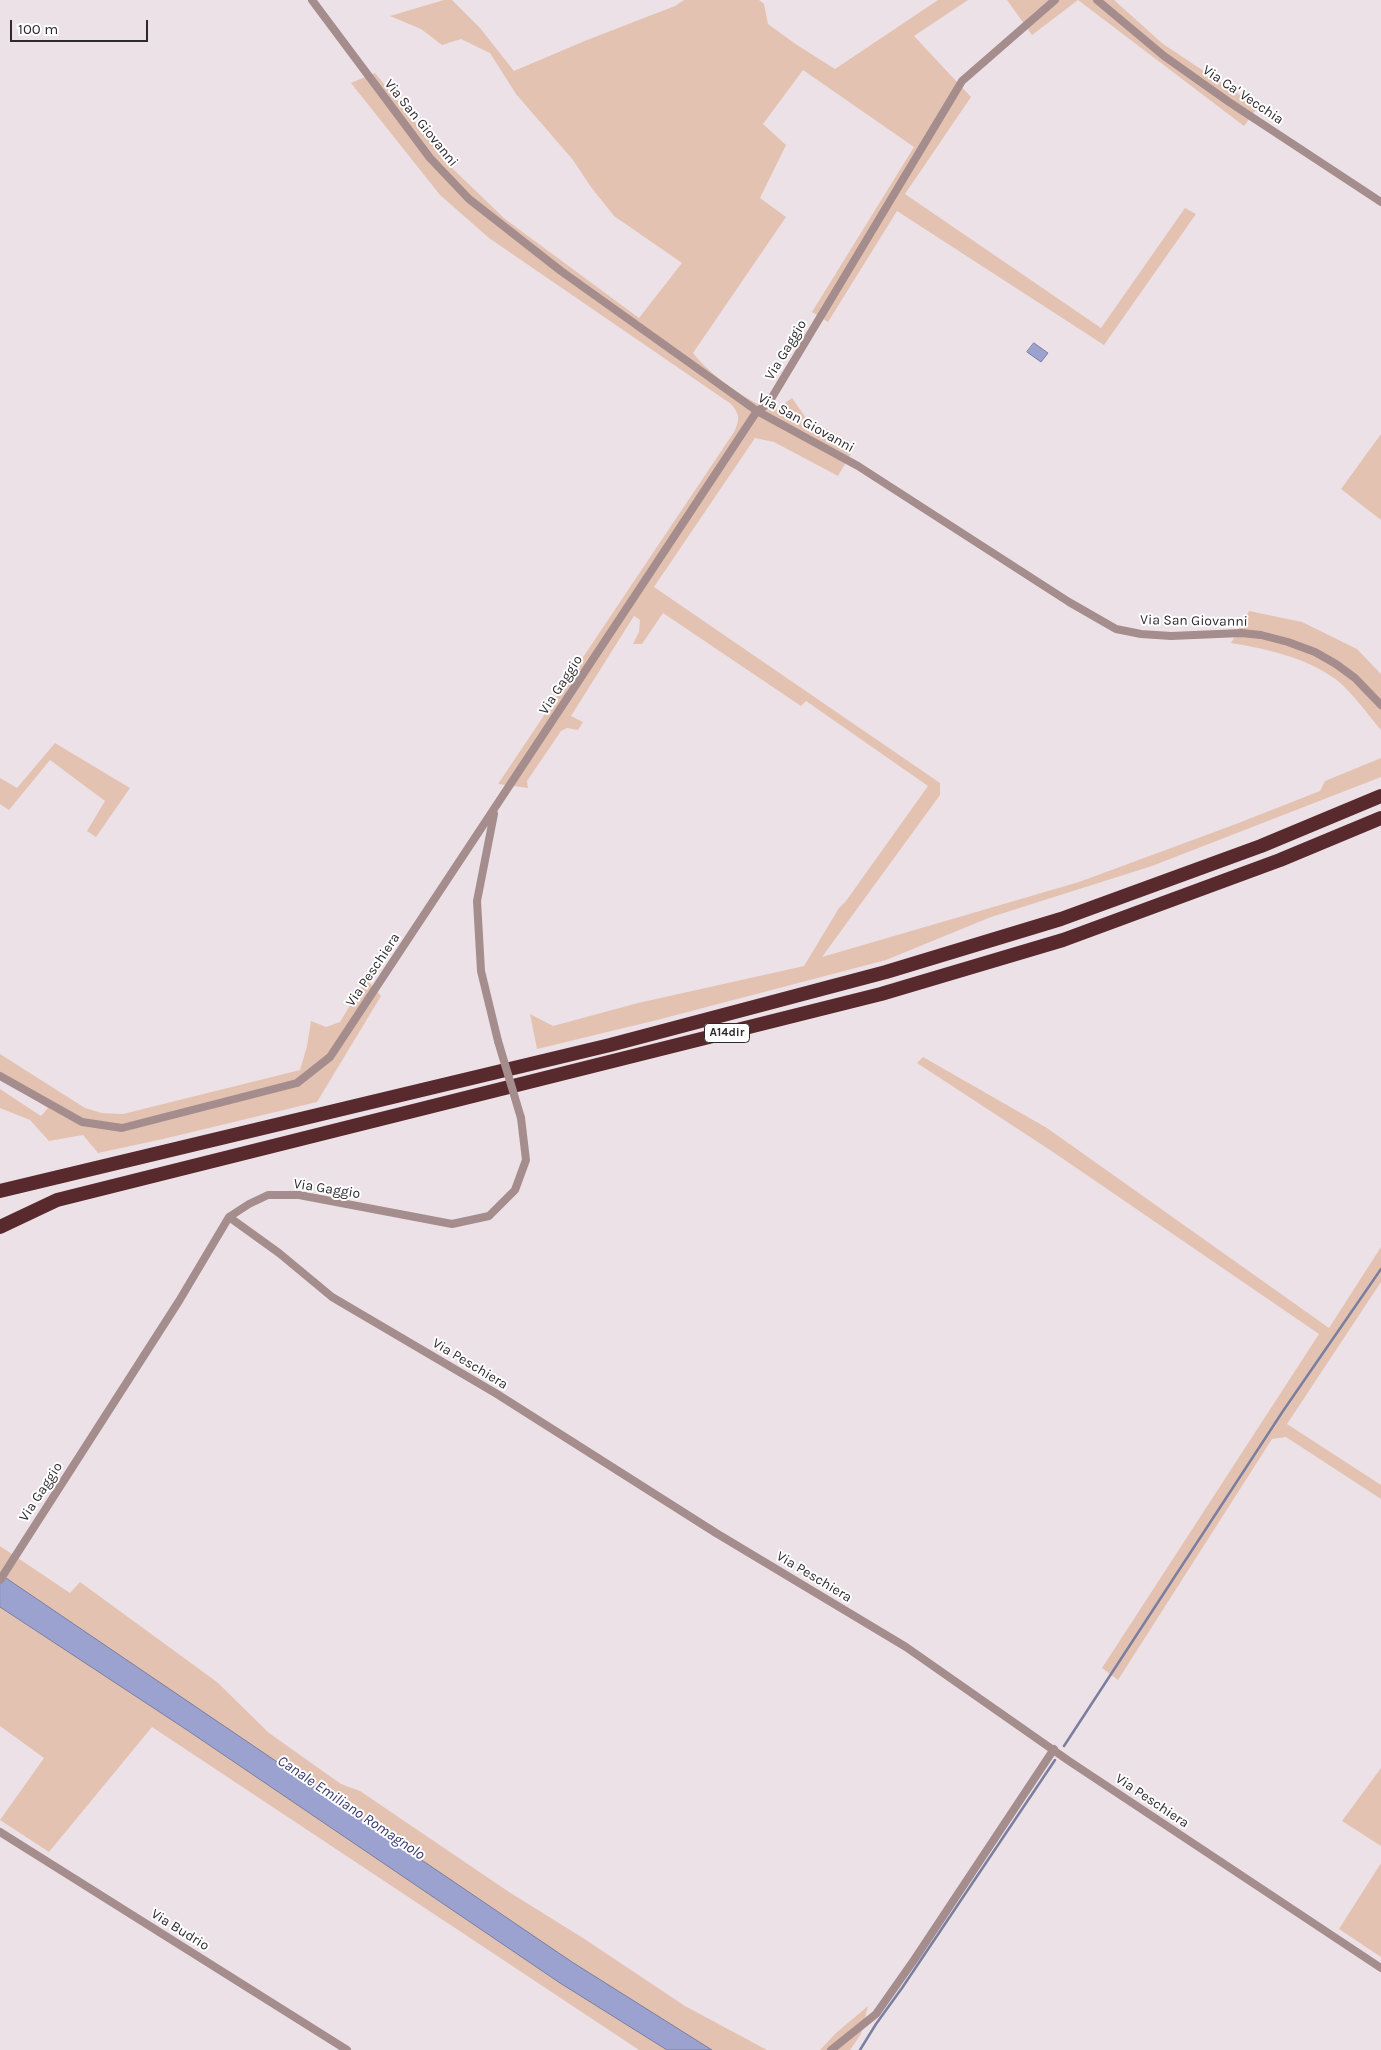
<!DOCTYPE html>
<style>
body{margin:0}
#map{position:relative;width:1381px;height:2050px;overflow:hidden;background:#ece1e7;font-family:Karla,sans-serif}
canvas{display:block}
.scale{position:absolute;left:10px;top:20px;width:138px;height:22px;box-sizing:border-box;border:2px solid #2e2a2d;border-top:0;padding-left:6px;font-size:15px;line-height:18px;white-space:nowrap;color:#2e2a2d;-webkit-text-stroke:4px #fff;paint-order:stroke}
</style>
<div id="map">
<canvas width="1381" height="2050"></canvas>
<div class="scale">100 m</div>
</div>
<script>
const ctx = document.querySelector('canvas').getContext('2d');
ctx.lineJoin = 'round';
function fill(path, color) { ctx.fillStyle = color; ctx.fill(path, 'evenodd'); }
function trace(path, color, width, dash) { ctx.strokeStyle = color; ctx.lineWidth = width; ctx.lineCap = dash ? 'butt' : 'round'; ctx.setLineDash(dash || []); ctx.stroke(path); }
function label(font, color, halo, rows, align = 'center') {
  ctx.font = font + ' Karla,sans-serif'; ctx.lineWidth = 4; ctx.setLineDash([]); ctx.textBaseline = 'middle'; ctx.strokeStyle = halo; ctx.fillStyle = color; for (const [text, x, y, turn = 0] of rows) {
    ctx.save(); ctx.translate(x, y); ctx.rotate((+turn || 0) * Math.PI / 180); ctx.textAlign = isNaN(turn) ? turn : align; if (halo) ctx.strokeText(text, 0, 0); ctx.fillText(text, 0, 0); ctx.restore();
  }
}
fill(new Path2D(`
 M 444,0 L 452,0 L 480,28 L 514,71 L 587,40 L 675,6 L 684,0 L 759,0 L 764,4 L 768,24 L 797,45 L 835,69 L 938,0 L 968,0 L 914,36 L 971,97 L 905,194 L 1101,328 L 1185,208 L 1196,214 L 1104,345 L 897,211 L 828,322 L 812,312 L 914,147 L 803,70 L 763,124 L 786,145 L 760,198 L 786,217 L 693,353 C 710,375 748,402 774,411 L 792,398 L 806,418 L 856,445 L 838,476 L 774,442 L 755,438 L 654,587 L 940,783 L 940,795 L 822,957 L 1079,882 L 1236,824 L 1320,791 L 1325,781 L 1381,758 L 1381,777 L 1152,866 L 991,917 L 886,960 L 657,1020 L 537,1049 L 530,1014 L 553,1026 L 638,1003 L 804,966 L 839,908 L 846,901 L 928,786 L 806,701 L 801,706 L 663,613 L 642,644 L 633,644 L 639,632 L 640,620 L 634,616 L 571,716 L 583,722 L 578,730 L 567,728 L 561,731 L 527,781 L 528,788 L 498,784 L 734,432 C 740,419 740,415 731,404 L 489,238 L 440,195 L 351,83 L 375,73 L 454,170 L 505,219 L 639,318 L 682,263 L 614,216 L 591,187 L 573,160 L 516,94 L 490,53 L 461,39 L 442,45 L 421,29 L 390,16 Z
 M 1007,0 L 1114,0 L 1163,44 L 1258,107 L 1244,126 L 1078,0 L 1032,35 Z
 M 1381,434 L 1381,520 L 1341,489 Z
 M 1249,611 L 1302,622 L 1357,649 L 1381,674 L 1381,730 C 1368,715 1349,688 1334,678 C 1304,657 1267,649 1231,643 Z
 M 55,743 L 130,788 L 96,837 L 87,831 L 105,801 L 50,760 L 9,810 L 0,804 L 0,778 L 17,788 Z
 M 366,979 L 381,996 L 317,1102 L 163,1139 L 98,1153 L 83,1135 L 49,1141 L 30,1120 L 0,1108 L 0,1089 L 41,1116 L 48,1108 L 0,1078 L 0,1054 L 85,1108 L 102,1113 L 123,1114 L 300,1070 L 307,1046 L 311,1021 L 326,1027 L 340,1022 Z
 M 923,1057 L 1047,1128 L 1329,1328 L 1381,1247 L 1381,1282 L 1287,1424 L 1381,1485 L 1381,1499 L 1286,1437 L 1272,1439 L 1118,1680 L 1102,1668 L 1319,1334 L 1056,1154 L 917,1063 Z
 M 0,1546 L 70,1593 L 80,1582 L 217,1682 L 269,1733 L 341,1784 L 360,1791 L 509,1892 L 583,1938 L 685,2006 L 767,2050 L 639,2050 L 152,1727 L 49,1852 L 0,1820 L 44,1758 L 0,1726 Z
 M 1381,1768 L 1381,1846 L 1342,1821 Z
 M 1381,1863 L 1381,1957 L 1339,1929 Z
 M 868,2006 L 861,2034 L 850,2050 L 820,2050 L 836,2033 Z`), '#e4c2b2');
const water = new Path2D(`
 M 1034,343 L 1048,353 L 1041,362 L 1027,352 Z
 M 0,1574 L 572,1962 L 712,2050 L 667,2050 L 560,1983 L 187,1730 L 0,1607 Z`);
fill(water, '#9ba2d0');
trace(water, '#7a7e9f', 1);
trace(new Path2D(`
 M 1064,1746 L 1283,1411 L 1381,1269
 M 860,2050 L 876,2024 L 902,1988 L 1055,1760`), '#7a7e9f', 2.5);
trace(new Path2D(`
 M 312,0 L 430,158 L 469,199 L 561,271 L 757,411 L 858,466 L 1069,602 L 1116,629 L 1141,634 L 1171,636 L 1241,633 L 1261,635 L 1288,642 L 1315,652 L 1336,664 L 1355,678 L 1381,705
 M 1097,0 L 1164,56 L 1229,102 L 1381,202
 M 494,814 L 477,901 L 481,971 L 498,1041
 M 0,1076 L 82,1122 L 122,1128 L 297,1083 L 330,1057 L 757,411 L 768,404 L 962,81 L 1055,0
 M 229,1217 L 279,1253 L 332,1297 L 497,1394 L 716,1533 L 906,1647 L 1069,1761 L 1381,1968
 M 0,1580 L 179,1301 L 229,1217 L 249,1204 L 268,1195 L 299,1195 L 452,1224 L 489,1216 L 515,1190 L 526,1160 L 521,1118
 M 0,1832 L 347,2050
 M 831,2050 L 876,2014 L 914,1960 L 1054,1749`), '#a58c8d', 8);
trace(new Path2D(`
 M 0,1191 L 610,1045 L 886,972 L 1061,919 L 1261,846 L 1381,796
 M 0,1227 L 57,1200 L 881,994 L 1063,940 L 1280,860 L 1381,818`), '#582a2e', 14);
trace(new Path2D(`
 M 498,1041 L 521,1118`), '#a58c8d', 8);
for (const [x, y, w] of [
 [727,1033,45]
]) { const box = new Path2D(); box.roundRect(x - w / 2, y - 9.5, w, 19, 4); ctx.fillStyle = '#fff'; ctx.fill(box); trace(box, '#2e2a2d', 1); }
label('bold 12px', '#2e2a2d', null, [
 ["A14dir",727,1033]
]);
label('14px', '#2e2a2d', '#fff', [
 ["Via Ca' Vecchia",1243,95,34],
 ["Via San Giovanni",421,123,51],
 ["Via Gaggio",786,350,-59],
 ["Via San Giovanni",806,423,29],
 ["Via San Giovanni",1194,621,1],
 ["Via Gaggio",561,685,-57],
 ["Via Peschiera",373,970,-56],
 ["Via Gaggio",327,1189,9],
 ["Via Peschiera",470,1364,31],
 ["Via Gaggio",41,1492,-57],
 ["Via Peschiera",814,1577,31],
 ["Via Peschiera",1152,1801,34],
 ["Via Budrio",180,1930,32]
]);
label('italic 15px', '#353771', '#fff', [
 ["Canale Emiliano Romagnolo",351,1808,34]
]);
</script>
